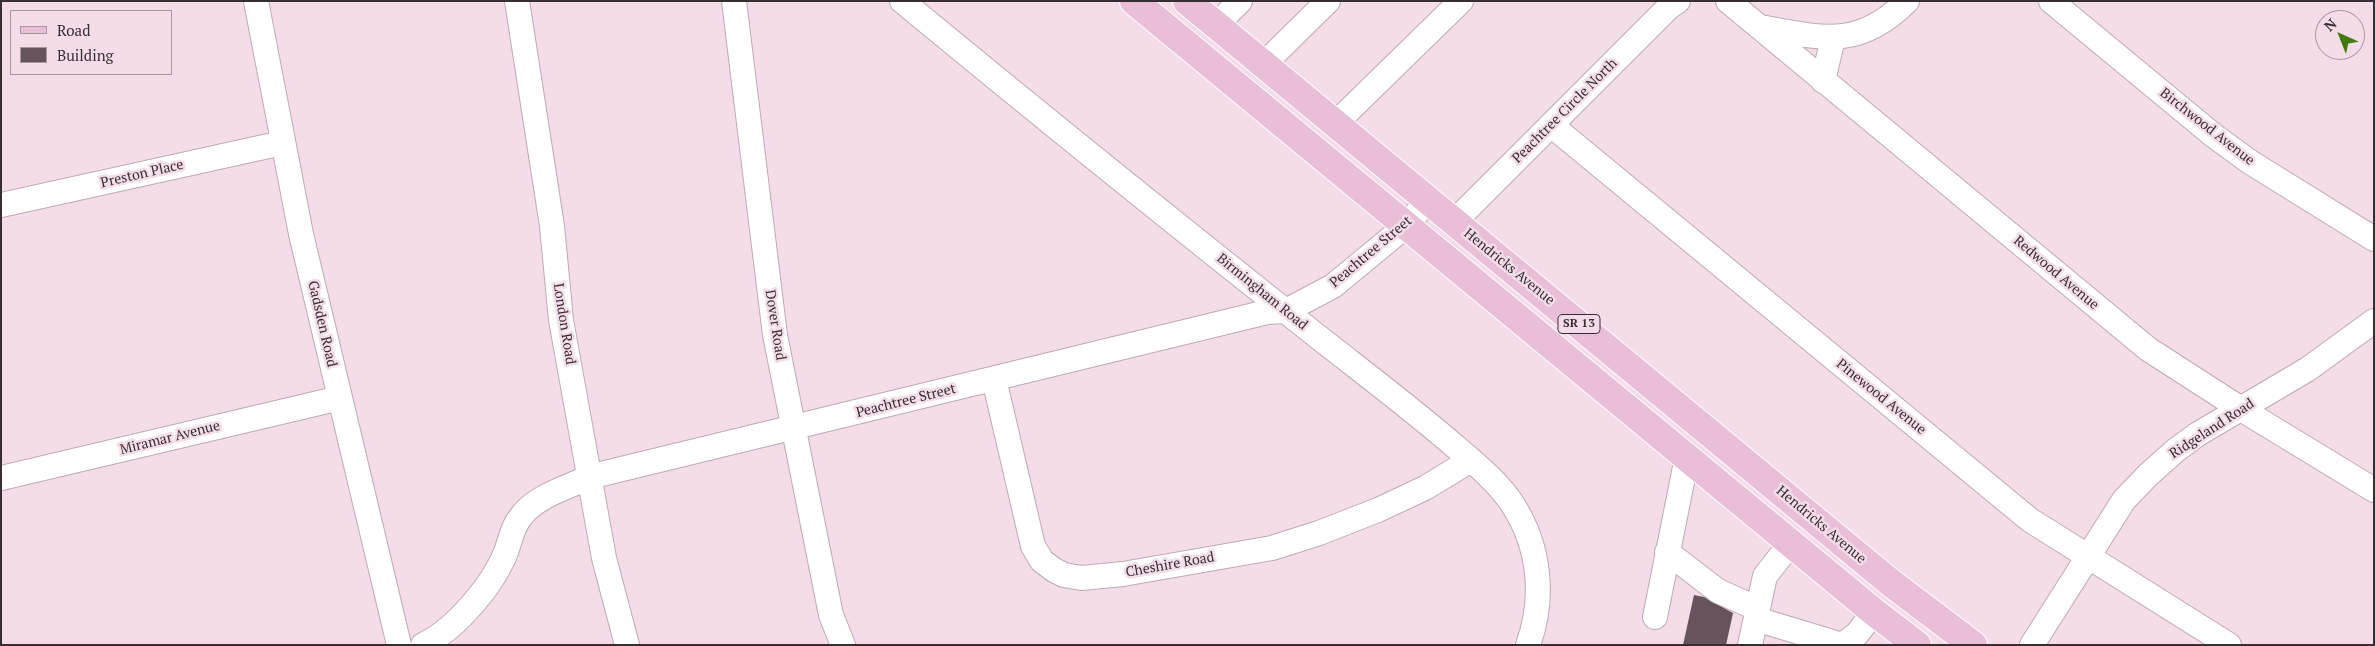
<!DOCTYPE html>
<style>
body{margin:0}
#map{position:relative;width:2375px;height:646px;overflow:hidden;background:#f4dde9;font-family:"PT Serif",serif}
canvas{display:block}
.frame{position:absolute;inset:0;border:2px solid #372e33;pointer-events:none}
.legend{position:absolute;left:10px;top:10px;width:162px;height:65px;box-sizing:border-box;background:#f4dde9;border:1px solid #a897a0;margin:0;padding:6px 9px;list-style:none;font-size:15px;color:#372e33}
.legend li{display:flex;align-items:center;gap:10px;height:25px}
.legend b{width:25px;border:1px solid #a897a0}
.north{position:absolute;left:2315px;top:10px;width:50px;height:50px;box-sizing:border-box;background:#f4dde9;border:1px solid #a897a0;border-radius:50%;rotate:316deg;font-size:14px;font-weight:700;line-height:20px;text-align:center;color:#372e33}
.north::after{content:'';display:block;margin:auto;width:18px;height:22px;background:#437a0f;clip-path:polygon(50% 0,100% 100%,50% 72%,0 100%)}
</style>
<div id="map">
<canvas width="2375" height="646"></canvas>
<div class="frame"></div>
<ul class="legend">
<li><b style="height:6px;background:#e9bed7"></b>Road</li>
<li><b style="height:14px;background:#66535d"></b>Building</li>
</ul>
<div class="north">N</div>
</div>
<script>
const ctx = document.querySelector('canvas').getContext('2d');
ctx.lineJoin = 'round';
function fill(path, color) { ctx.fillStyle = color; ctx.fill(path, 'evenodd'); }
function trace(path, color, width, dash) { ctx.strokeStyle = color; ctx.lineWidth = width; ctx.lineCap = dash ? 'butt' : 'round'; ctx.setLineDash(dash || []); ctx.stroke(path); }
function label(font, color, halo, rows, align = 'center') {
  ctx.font = font + ' "PT Serif",serif'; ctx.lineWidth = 5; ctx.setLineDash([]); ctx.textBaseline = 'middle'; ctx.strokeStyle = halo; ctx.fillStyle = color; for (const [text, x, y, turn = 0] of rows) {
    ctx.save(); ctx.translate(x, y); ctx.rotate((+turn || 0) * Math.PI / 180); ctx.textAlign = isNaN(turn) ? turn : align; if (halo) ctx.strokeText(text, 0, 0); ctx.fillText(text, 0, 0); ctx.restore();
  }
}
fill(new Path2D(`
 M 1694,595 L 1704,597 L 1733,613 L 1726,645 L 1683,645 Z`), '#66535d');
const minor = new Path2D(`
 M 256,1 L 301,234 L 399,645
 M 517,1 L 552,226 L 561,320 L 604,558 L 627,645
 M 734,1 L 775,335 L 831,615 L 843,645
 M 902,1 C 1039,114 1178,226 1317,336 C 1364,373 1412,409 1457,448 C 1477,465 1499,483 1513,505 C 1540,547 1545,598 1528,645
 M 1728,1 L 2148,349 L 2241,409 L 2374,490
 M 2051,1 L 2213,135 L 2250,162 L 2374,239
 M 1216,25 L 1240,1
 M 1760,27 C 1821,38 1858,50 1907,1
 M 1263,65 L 1328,1
 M 1823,81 L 1833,38
 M 1335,124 L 1461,1
 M 1551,125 L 2030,520 L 2229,645
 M 1,205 L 282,143
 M 1454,222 L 1669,7 L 1678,1
 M 994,379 L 1033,546 L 1042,561 L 1054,570 L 1064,575 L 1081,578 L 1123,574 L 1272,548 L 1319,533 L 1378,510 L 1425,488 L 1471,460
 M 1,478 L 340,398
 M 1667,552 L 1718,591 L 1758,609
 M 1655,617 L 1687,457
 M 1756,619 L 1842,645
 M 423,645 C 455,630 493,585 506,552 C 511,538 513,525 523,514 C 539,495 567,488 589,477 L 1267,312 L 1286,311 L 1333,286 L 1407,225 L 1427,201
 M 1750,645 L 1765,576 L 1791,543
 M 1843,645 L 1857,634 L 1874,612
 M 2032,645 L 2124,500 L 2148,475 L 2176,450 L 2198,434 L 2308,369 L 2374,321`);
const major = new Path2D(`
 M 1134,1 L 1874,612 L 1917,645
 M 1187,1 L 1891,583 L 1973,645`);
trace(minor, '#bfa9b5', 26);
trace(major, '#fff', 30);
trace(minor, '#fff', 24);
trace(major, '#e9bed7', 28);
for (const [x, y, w] of [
 [1579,324,42]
]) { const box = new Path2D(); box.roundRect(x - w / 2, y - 9.5, w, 19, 4); ctx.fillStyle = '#f4dde9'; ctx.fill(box); trace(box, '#372e33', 1); }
label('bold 12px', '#372e33', null, [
 ["SR 13",1579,324]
]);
label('14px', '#372e33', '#f4dde9', [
 ["Peachtree Circle North",1565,111,-45],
 ["Birchwood Avenue",2207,127,38],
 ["Preston Place",142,174,-13],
 ["Peachtree Street",1371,252,-40],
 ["Hendricks Avenue",1509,267,39],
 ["Redwood Avenue",2056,273,40],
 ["Birmingham Road",1262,292,39],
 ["Gadsden Road",322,324,77],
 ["London Road",564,324,81],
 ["Dover Road",775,325,81],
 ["Pinewood Avenue",1881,397,39],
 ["Peachtree Street",906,401,-14],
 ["Ridgeland Road",2212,429,-33],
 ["Miramar Avenue",170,438,-14],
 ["Hendricks Avenue",1821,525,40],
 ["Cheshire Road",1170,565,-10]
]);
</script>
